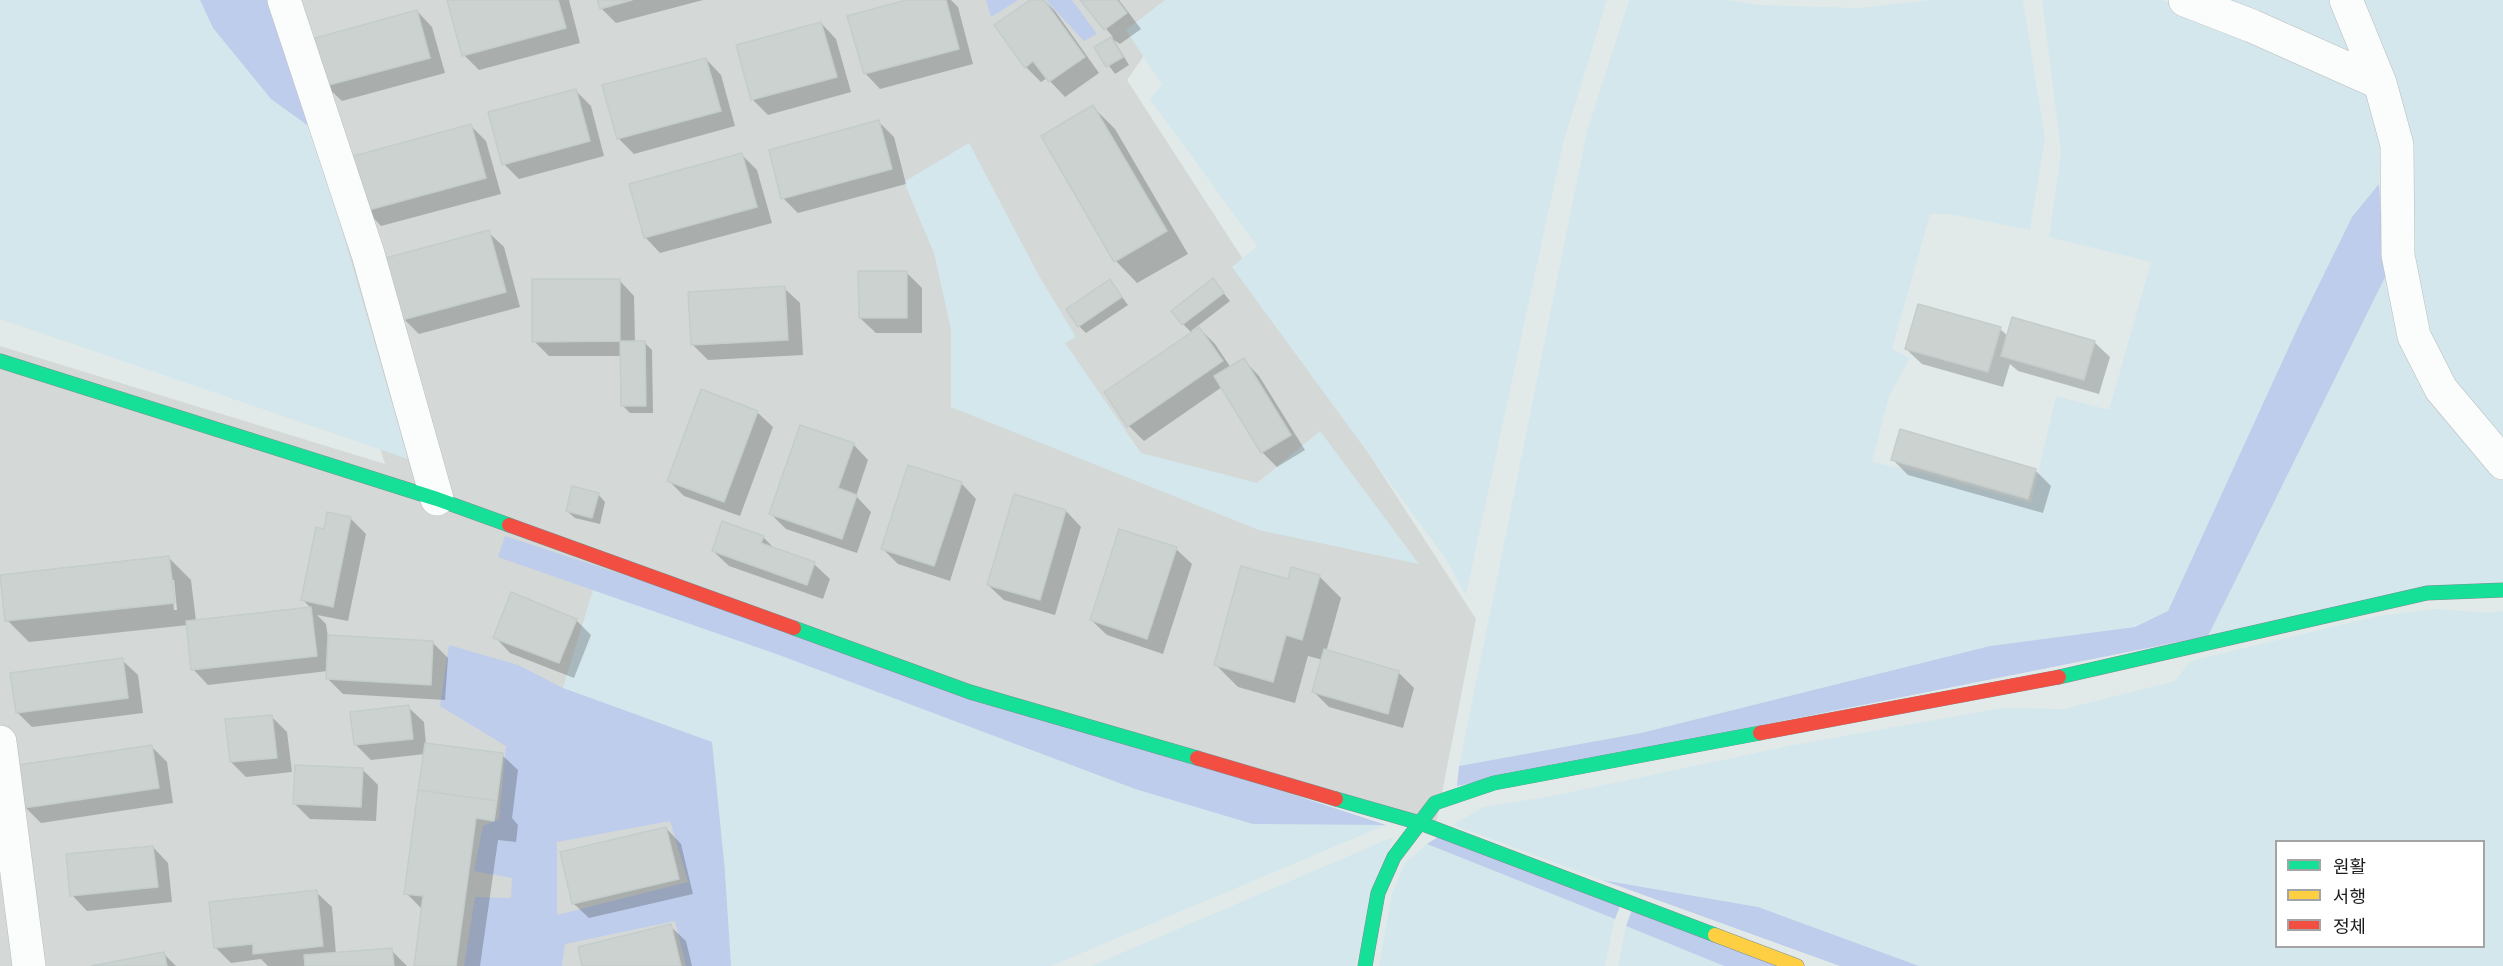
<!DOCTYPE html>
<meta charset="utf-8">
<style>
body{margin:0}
#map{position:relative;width:2503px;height:966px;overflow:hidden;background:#e2eae9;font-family:Raleway,"Noto Sans KR",sans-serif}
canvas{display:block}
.legend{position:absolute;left:2275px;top:840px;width:210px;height:108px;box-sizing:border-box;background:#fff;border:2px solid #a4a4a4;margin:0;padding:8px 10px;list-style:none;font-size:18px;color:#1b1b1b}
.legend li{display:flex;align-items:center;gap:12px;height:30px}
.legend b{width:30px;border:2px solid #a4a4a4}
</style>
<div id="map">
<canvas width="2503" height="966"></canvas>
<ul class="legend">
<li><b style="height:8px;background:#16e098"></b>원활</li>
<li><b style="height:8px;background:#ffcf43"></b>서행</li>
<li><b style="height:8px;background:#f24e42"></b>정체</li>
</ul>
</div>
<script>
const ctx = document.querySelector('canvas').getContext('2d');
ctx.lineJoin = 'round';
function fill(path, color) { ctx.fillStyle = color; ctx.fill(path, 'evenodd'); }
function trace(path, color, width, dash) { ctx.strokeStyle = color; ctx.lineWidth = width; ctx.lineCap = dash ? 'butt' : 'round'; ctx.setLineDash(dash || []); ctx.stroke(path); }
fill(new Path2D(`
 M 243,0 L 1183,0 L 1127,80 L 1476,619 L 1436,824 L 631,604 L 715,966 L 0,966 L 0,346 L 385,464 Z`), '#d4d9d8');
fill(new Path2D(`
 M 0,0 L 200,0 L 213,28 L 271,99 L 313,129 L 408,459 L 0,319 Z
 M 1165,0 L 1607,0 L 1563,144 L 1466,595 L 1445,558 L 1232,267 L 1257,246 L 1150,99 L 1162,85 L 1126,30 Z
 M 1629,0 L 1729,0 L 1758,5 L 1859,8 L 1930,0 L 2023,0 L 2045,138 L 2030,230 L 1949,214 L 1930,214 L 1892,349 L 1910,358 L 1889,396 L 1872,462 L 1924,473 L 2031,503 L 2056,396 L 2109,410 L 2151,262 L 2049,237 L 2061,152 L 2042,0 L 2162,0 L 2235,27 L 2367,90 L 2384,126 L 2379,184 L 2352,217 L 2299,325 L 2168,611 L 2135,627 L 1990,646 L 1641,733 L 1459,766 L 1587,131 Z
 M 2230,0 L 2337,0 L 2357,56 Z
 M 2361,0 L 2503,0 L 2503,442 L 2465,399 L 2422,320 Z
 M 969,143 L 1039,276 L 1076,337 L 1065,343 L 1141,453 L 1257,483 L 1320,431 L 1419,564 L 1259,530 L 951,407 L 951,329 L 934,253 L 904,182 Z
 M 2392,263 L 2503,473 L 2503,582 L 2208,636 Z
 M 593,590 L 779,655 L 1135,789 L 1253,824 L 1386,825 L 1051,966 L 731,966 L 725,872 L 563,688 Z
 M 2436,609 L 2489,613 L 2503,611 L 2503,966 L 1919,966 L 1758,907 L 1602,880 L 1453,825 L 1483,807 L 1552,796 L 1793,745 L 2002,708 L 2064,709 L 2175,681 L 2190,661 L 2378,616 ZM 2276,842 L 2484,842 L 2484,946 L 2276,946 Z
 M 1393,837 L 1355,966 L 1091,966 Z
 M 1427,844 L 1615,919 L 1605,966 L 1379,966 L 1392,893 L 1406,862 Z
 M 1626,926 L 1724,966 L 1618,966 Z`), '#d4e7ec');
fill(new Path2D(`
 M 200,0 L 268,0 L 313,129 L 271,99 L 213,28 Z
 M 986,0 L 1018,0 L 991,17 Z
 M 1046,0 L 1072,0 L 1097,34 L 1084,41 Z
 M 2379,184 L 2382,230 L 2392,263 L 2208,636 L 1457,786 L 1459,766 L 1641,733 L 1990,646 L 2135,627 L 2168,611 L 2299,325 L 2352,217 Z
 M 505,536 L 1386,825 L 1253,824 L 1135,789 L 779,655 L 498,557 Z
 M 449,645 L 518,665 L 563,688 L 712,742 L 725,872 L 731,966 L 686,966 L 675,921 L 565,944 L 562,966 L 464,966 L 475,897 L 511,898 L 512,878 L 474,871 L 483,826 L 499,819 L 506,746 L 440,706 ZM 670,821 L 688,882 L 557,915 L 557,842 Z
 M 1438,837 L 1620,906 L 1615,919 L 1427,844 Z
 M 1602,880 L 1758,907 L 1919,966 L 1840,966 Z
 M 1632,910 L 1779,966 L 1724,966 L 1626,926 Z`), '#bdcdeb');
fill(new Path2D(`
 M 449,0 L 569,0 L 580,43 L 479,70 L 464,55 Z
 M 599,0 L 703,0 L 616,23 L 601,8 Z
 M 912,0 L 951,0 L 958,7 L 973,64 L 880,89 L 865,73 Z
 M 1033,0 L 1044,0 L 1055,11 L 1099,73 L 1065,97 L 1047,78 L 1041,82 L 1026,67 Z
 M 1082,0 L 1119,0 L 1141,29 L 1120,44 L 1114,40 L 1129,65 L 1115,74 L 1096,48 L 1113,37 Z
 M 417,11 L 432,27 L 445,73 L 342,101 L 326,86 Z
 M 821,23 L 836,39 L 851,92 L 768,115 L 752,99 Z
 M 706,59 L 721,75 L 735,126 L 634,154 L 618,138 Z
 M 575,90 L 591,106 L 604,156 L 519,179 L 504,164 Z
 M 1093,107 L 1115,129 L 1188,254 L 1137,283 L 1116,261 Z
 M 879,122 L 894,137 L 906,184 L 798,213 L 783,198 Z
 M 471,126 L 486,141 L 501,194 L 381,226 L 366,210 Z
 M 742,155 L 757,170 L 772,223 L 660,253 L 645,237 Z
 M 488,232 L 504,247 L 520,307 L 419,334 L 404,319 Z
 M 906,272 L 922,288 L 922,333 L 876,333 L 860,318 Z
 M 619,280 L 634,296 L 635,343 L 645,343 L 652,350 L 653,413 L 630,413 L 622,405 L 622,356 L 549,356 L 534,341 Z
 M 1213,280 L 1230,301 L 1191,331 L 1192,333 L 1183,324 Z
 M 1110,281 L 1128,305 L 1086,333 L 1079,326 Z
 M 784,288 L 800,303 L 803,355 L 708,360 L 693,345 Z
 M 1199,328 L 1215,344 L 1231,368 L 1244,360 L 1259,376 L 1305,450 L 1277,467 L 1262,452 L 1222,387 L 1144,441 L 1129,426 Z
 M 2000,329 L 2008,336 L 2094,342 L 2110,357 L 2099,394 L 2018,371 L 2010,364 L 2003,387 L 1922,364 L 1906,349 Z
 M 757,412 L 773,427 L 740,516 L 684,496 L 668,480 Z
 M 853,444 L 868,460 L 856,496 L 871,512 L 857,553 L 786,529 L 771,514 Z
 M 1892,459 L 2035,470 L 2051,486 L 2043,513 L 1908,475 Z
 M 961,483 L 976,499 L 950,581 L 898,564 L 883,549 Z
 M 598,494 L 605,502 L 600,524 L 575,518 L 567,511 Z
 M 1066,511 L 1081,527 L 1055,615 L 1004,600 L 988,585 Z
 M 350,518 L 366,534 L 348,621 L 317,615 L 326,624 L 328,637 L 432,642 L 448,658 L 445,700 L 343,694 L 328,679 L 328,671 L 208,685 L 193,669 L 188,625 L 29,642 L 7,620 L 169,558 L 191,580 L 196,621 L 311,608 L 302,599 L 325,530 ZM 171,580 L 174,580 L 177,610 L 174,610 Z
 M 763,537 L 776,550 L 814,564 L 830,579 L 823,599 L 729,566 L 713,551 Z
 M 1176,549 L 1192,564 L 1163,654 L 1107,635 L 1091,620 Z
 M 1319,576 L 1341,598 L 1326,652 L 1398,672 L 1414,688 L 1403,728 L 1329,707 L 1314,692 L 1323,660 L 1308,656 L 1295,703 L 1238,687 L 1216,665 L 1289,580 Z
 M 576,620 L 591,635 L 574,678 L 510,653 L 495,637 Z
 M 122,660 L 138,675 L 143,713 L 32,727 L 17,712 Z
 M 408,707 L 424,722 L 426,745 L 502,755 L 518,770 L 512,818 L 518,825 L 516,842 L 498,840 L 480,966 L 415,966 L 423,910 L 406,893 L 425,754 L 371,760 L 356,745 Z
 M 272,717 L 287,732 L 292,772 L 246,777 L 231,762 Z
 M 152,747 L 167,762 L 173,803 L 41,823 L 26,808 Z
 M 362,769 L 378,785 L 376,821 L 310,819 L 295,804 Z
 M 666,828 L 681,844 L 693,894 L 589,918 L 573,903 Z
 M 153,847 L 168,863 L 172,902 L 87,911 L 72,895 Z
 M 316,892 L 332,907 L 336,954 L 391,950 L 407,966 L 268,966 L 261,959 L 231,963 L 215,947 Z
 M 670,926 L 686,941 L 692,966 L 584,966 Z
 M 164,954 L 176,966 L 99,966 Z`), '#0003');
const building = new Path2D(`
 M 447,0 L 558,0 L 566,28 L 462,56 Z
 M 597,0 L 632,0 L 600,9 Z
 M 906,0 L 946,0 L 959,49 L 864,74 L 847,16 Z
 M 1030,0 L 1044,0 L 1085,57 L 1049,82 L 1033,61 L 1025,68 L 994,25 Z
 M 1080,0 L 1117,0 L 1127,13 L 1104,30 Z
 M 417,10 L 430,58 L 325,86 L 312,39 Z
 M 821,22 L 837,77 L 751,100 L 736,45 Z
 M 1111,37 L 1123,57 L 1106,67 L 1094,47 Z
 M 706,58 L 721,111 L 617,139 L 602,85 Z
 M 576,89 L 590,141 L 502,165 L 488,112 Z
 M 1093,105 L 1167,231 L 1114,262 L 1041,136 Z
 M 879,120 L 892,169 L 781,199 L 769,150 Z
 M 471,124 L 486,178 L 365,211 L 350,157 Z
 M 742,153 L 757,207 L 644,238 L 629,184 Z
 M 489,230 L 506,292 L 402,320 L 386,258 Z
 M 858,271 L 907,271 L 907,318 L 859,318 Z
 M 1213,278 L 1224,293 L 1182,325 L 1171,311 Z
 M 532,279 L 620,279 L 620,341 L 532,342 Z
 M 1110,279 L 1122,297 L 1078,327 L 1066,309 Z
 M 785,286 L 788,340 L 691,345 L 688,292 Z
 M 1918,304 L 2001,327 L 1988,372 L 1905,349 Z
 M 2012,317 L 2095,341 L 2084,380 L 2001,356 Z
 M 1199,327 L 1223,361 L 1127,427 L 1104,392 Z
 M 620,341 L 645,341 L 646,406 L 621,406 Z
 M 1244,358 L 1291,435 L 1261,453 L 1214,376 Z
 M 701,389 L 758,411 L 724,502 L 667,481 Z
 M 800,425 L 854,443 L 838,488 L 857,495 L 842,539 L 769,514 Z
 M 1900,429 L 2036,469 L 2028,499 L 1891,460 Z
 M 908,465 L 962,482 L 934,566 L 881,549 Z
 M 572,486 L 599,493 L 592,518 L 566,511 Z
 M 1014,494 L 1066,510 L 1040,600 L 987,585 Z
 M 327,512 L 351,517 L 333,607 L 301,600 L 316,527 L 324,529 Z
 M 722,521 L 764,536 L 761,543 L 815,562 L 807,585 L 712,551 Z
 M 1119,529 L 1177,547 L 1147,639 L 1090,620 Z
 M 169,556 L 175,603 L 5,621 L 0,575 Z
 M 1241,566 L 1288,579 L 1291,567 L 1320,575 L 1302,640 L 1286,635 L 1273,682 L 1214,665 Z
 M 511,592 L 577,619 L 559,663 L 493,638 Z
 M 311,607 L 317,656 L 191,670 L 186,621 Z
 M 328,635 L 433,641 L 431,685 L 326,679 Z
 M 1324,649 L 1399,671 L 1388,714 L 1312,692 Z
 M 123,658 L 128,698 L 16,713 L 10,673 Z
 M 409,705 L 413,739 L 354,745 L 350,712 Z
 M 272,715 L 277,758 L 230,762 L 225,719 Z
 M 425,743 L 503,753 L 497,801 L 418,790 Z
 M 152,745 L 159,788 L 24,808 L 18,765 Z
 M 295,765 L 363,768 L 361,807 L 293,804 Z
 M 418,790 L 497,801 L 494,821 L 476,818 L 456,966 L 414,966 L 423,896 L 404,894 Z
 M 666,827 L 679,879 L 572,904 L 560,852 Z
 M 153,846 L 158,887 L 70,896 L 66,854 Z
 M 317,890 L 323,946 L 253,954 L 253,944 L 214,948 L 209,902 Z
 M 671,924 L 681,966 L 582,966 L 578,947 Z
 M 392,948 L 394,966 L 305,966 L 304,955 Z
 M 164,952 L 167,966 L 91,966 Z`);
fill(building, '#ccd2d0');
trace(building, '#c3cdcb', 1.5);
const street = new Path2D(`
 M 284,0 L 368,254 L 437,499
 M 2185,0 L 2252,26 L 2380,83
 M 2346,0 L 2380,83 L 2397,145 L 2398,255 L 2414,336 L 2441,389 L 2503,463
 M 0,742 L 29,966`);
const fast = new Path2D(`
 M 0,361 L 437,499 L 509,525
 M 794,628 L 970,692 L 1197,758
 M 2059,677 L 2427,593 L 2503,590
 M 1336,799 L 1420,823 L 1715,935
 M 1365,966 L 1378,893 L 1394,857 L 1435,803 L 1494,783 L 1760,733`);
const slow = new Path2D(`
 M 1715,935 L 1797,966`);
const jam = new Path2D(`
 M 509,525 L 794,628
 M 1760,733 L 2059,677
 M 1197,758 L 1336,799`);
trace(street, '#b9bdbc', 34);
trace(fast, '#7b8e94', 15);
trace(slow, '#7b8e94', 15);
trace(jam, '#7b8e94', 15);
trace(street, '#fbfcfc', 33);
trace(fast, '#16e098', 14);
trace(slow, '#ffcf43', 14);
trace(jam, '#f24e42', 14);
</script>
